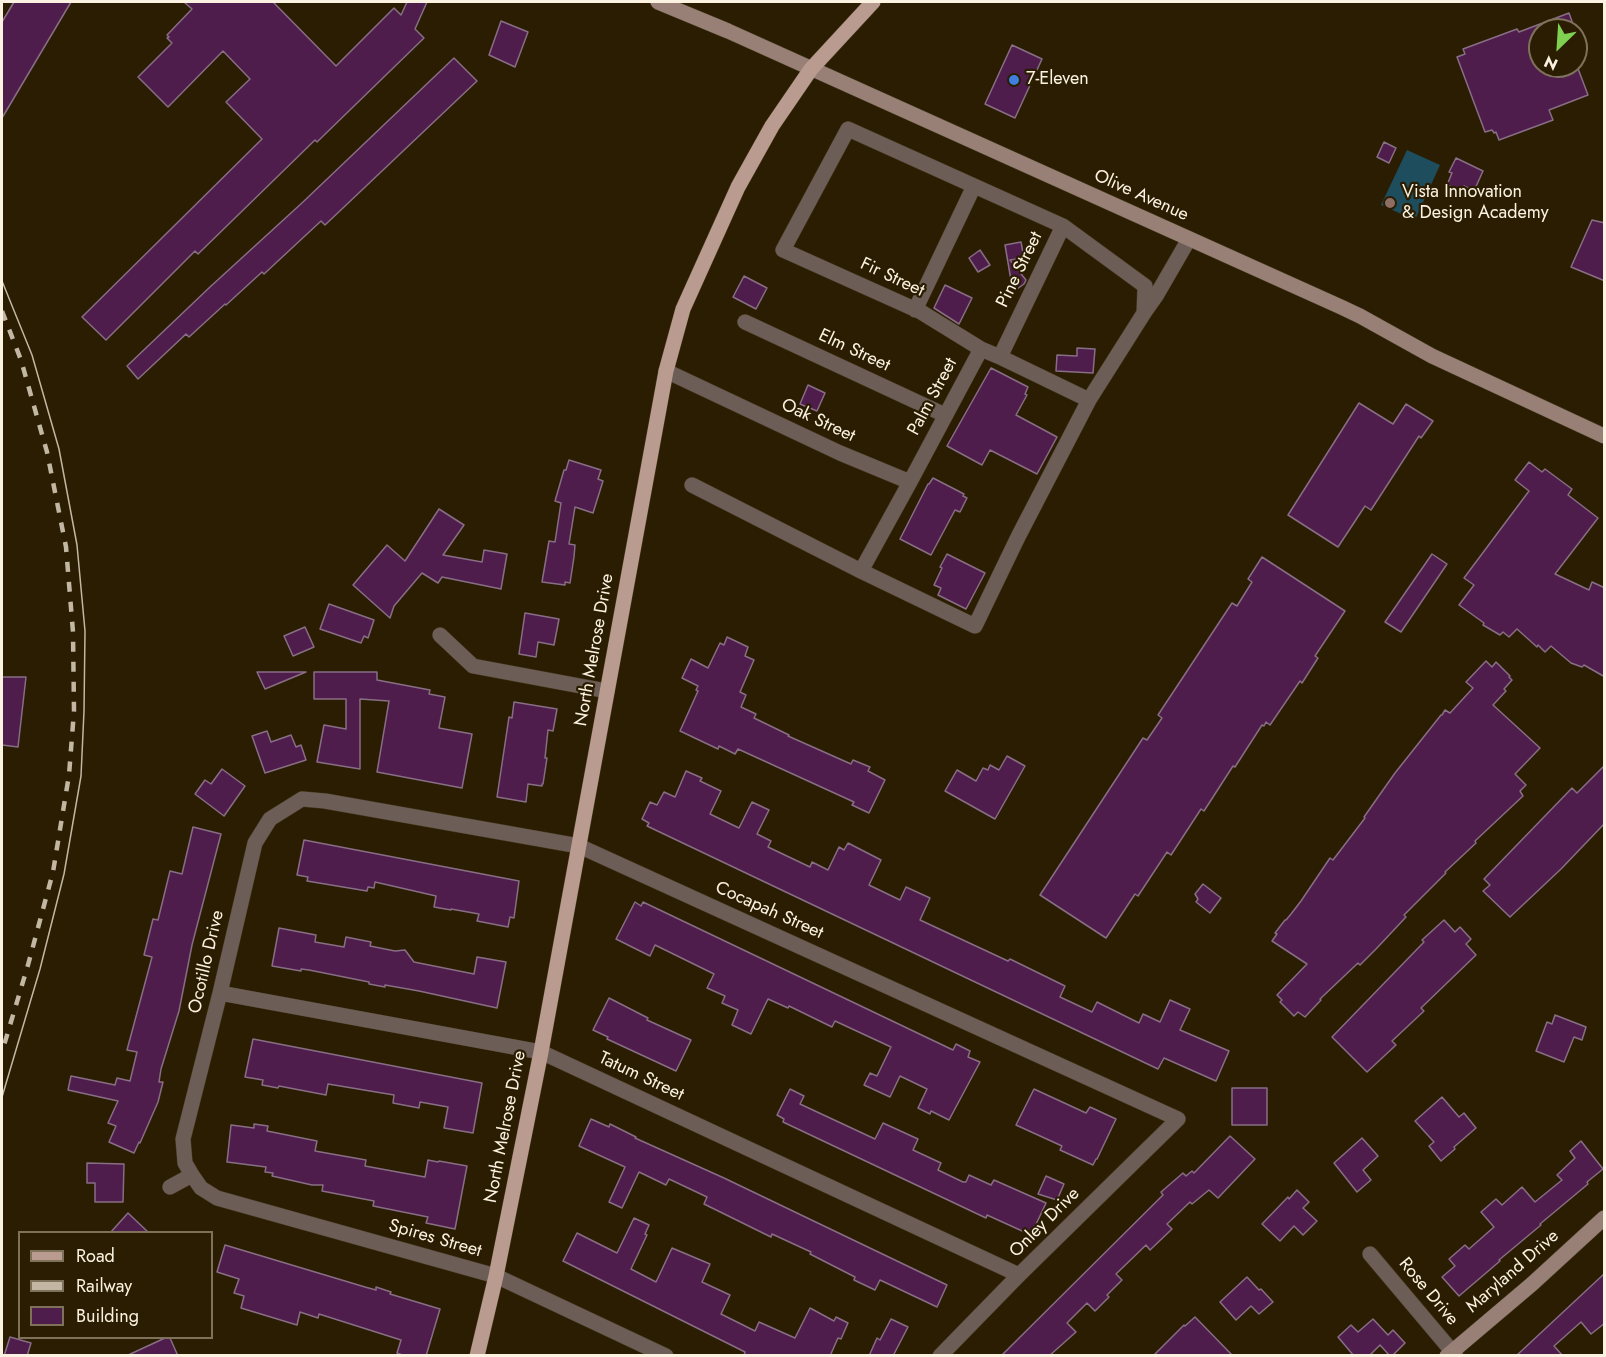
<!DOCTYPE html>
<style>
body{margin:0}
#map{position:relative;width:1606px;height:1357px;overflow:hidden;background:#2a1d01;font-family:Jost,sans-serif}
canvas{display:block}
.frame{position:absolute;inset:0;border:3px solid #fbf2e1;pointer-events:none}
.legend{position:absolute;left:18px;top:1231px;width:195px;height:108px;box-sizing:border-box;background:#2a1d01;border:2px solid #7e725b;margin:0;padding:8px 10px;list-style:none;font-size:18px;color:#fbf2e1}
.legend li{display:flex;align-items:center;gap:12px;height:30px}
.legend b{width:30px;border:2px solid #7e725b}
.north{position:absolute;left:1528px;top:18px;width:60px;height:60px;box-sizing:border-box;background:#2a1d01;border:2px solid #7e725b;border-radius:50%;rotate:205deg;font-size:16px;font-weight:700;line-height:24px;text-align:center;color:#fbf2e1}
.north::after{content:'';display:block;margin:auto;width:21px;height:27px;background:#80d051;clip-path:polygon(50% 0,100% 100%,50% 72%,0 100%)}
</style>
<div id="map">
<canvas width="1606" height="1357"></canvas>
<div class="frame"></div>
<ul class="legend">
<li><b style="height:8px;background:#ba9b8f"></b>Road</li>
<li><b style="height:8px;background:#c1b7a3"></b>Railway</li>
<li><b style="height:16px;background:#4e1d4b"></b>Building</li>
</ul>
<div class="north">N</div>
</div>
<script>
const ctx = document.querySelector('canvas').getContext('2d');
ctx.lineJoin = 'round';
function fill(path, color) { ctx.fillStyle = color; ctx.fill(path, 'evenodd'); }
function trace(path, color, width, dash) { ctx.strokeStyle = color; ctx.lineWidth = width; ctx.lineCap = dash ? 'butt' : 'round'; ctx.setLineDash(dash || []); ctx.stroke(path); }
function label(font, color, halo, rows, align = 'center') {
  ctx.font = font + ' Jost,sans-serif'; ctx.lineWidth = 4.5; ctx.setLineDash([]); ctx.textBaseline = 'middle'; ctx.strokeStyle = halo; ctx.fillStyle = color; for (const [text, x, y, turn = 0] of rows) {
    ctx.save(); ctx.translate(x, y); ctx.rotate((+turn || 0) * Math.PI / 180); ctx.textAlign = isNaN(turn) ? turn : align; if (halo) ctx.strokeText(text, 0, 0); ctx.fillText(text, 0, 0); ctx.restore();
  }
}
fill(new Path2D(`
 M 1407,150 L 1440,165 L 1415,220 L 1381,205 Z`), '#1e4d5e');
const building = new Path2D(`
 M 14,2 L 71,2 L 2,118 L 2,22 Z
 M 184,2 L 273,2 L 336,66 L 394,8 L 401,15 L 407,2 L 427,2 L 415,29 L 424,38 L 317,142 L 315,140 L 198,254 L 195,251 L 106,340 L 82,317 L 262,139 L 226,102 L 250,79 L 223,51 L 168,107 L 138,77 L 172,43 L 167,38 L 169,37 L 167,35 L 192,9 Z
 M 1569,13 L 1575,30 L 1540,30 L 1540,66 L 1577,66 L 1588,95 L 1549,110 L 1553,120 L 1499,140 L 1496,132 L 1494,133 L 1492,130 L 1485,132 L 1457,57 L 1465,54 L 1463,49 L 1517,29 L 1519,32 Z
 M 501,21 L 528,32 L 515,67 L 489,55 Z
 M 1012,45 L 1042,59 L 1015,118 L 985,104 Z
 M 454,58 L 477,81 L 325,225 L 321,221 L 264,274 L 262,272 L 226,305 L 225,304 L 189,337 L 186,334 L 138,379 L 127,366 L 210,287 L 303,202 Z
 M 1384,142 L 1396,148 L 1389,163 L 1377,157 Z
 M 1456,158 L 1483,171 L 1474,191 L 1464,186 L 1462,191 L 1447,185 L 1452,173 L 1449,172 Z
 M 1592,220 L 1605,223 L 1605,281 L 1571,267 Z
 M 1021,242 L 1024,258 L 1010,260 L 1026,280 L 1024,284 L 1013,292 L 1005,245 Z
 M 980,250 L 990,265 L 978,272 L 969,258 Z
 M 744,276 L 767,288 L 756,309 L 733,297 Z
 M 945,285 L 972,298 L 959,324 L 934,308 Z
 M 1077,348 L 1095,349 L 1093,373 L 1056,371 L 1057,355 L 1077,356 Z
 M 991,368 L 1028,387 L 1025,394 L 1027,395 L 1016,415 L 1057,437 L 1037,474 L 990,450 L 982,465 L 947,446 Z
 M 808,385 L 825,393 L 817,411 L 800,404 Z
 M 1359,403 L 1393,424 L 1406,404 L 1433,421 L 1421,438 L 1419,436 L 1371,510 L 1365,506 L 1338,547 L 1288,515 Z
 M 569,460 L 601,470 L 598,479 L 603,481 L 593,513 L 575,507 L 569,544 L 575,545 L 574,557 L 570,583 L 565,582 L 565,585 L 542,582 L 549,541 L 555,542 L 561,503 L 555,501 L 564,470 L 566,470 Z
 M 1529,462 L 1542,472 L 1545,469 L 1572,489 L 1568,495 L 1598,518 L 1555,574 L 1589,590 L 1592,582 L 1605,588 L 1605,677 L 1584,665 L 1582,667 L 1571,663 L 1551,646 L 1545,652 L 1538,645 L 1537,647 L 1517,629 L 1509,637 L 1503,632 L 1500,635 L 1483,625 L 1484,623 L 1459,605 L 1474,585 L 1464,578 L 1529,491 L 1515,480 Z
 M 933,478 L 964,494 L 963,496 L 967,498 L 960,512 L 955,510 L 931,555 L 900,539 L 928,484 L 929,484 Z
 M 439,509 L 464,525 L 443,555 L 482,562 L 484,550 L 507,554 L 501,589 L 442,577 L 438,583 L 422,573 L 394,606 L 390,618 L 353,585 L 387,545 L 405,561 Z
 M 947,554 L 985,573 L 966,609 L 938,595 L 941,588 L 934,585 L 942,568 L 940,567 Z
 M 1432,554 L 1447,564 L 1401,632 L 1385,622 Z
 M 1262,557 L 1345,611 L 1315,656 L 1318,658 L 1302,683 L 1300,681 L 1270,725 L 1266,722 L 1264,726 L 1262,725 L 1235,767 L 1233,766 L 1204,811 L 1201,809 L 1171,855 L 1167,852 L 1138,896 L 1135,894 L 1106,938 L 1040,895 L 1143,738 L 1147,740 L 1162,718 L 1158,715 L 1232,603 L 1237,606 L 1252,582 L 1248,579 Z
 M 329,604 L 374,620 L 368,638 L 364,636 L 361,643 L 320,629 Z
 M 525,613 L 559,619 L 554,645 L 538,642 L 536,657 L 519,654 Z
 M 305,627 L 314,647 L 293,656 L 284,636 Z
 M 727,637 L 748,647 L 745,656 L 754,660 L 740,692 L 746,695 L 741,707 L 756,714 L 754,718 L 789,735 L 788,736 L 851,764 L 853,760 L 870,767 L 868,771 L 885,780 L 869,813 L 852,805 L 854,802 L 738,749 L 735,754 L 719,746 L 718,749 L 680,731 L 698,691 L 696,690 L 698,686 L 682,678 L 691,659 L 708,668 L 720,643 L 724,645 Z
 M 1486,661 L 1492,667 L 1496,662 L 1510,676 L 1509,677 L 1512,680 L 1504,689 L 1506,691 L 1493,705 L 1540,748 L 1515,774 L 1526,785 L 1520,791 L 1523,796 L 1475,841 L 1476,843 L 1445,872 L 1446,873 L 1404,915 L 1406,917 L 1376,949 L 1360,965 L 1358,963 L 1320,999 L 1321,1000 L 1305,1017 L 1298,1012 L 1294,1016 L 1280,1002 L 1282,1000 L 1277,995 L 1307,964 L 1272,941 L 1277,934 L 1275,933 L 1285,920 L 1286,920 L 1291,914 L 1301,901 L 1330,858 L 1333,860 L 1365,818 L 1364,817 L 1395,773 L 1441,715 L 1442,715 L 1445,710 L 1450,713 L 1473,688 L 1466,682 Z
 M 257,672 L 306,672 L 265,689 Z
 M 314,672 L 377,672 L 377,680 L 430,690 L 429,694 L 445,697 L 439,728 L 472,734 L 462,788 L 377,772 L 389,701 L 360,699 L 360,769 L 317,762 L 324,725 L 346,729 L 346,699 L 314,699 Z
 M 2,677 L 26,677 L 18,747 L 2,745 Z
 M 514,702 L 557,709 L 553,731 L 548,730 L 545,758 L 547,758 L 543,784 L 542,784 L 542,786 L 528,784 L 526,802 L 497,797 L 509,717 L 512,718 Z
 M 267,731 L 271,742 L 291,735 L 296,747 L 301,745 L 306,760 L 265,773 L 252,736 Z
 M 1007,756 L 1025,766 L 995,819 L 945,791 L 957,770 L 976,781 L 983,768 L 988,770 L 990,765 L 999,770 Z
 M 1605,765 L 1605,823 L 1561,869 L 1510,917 L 1483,891 L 1490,885 L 1484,879 L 1572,788 L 1577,793 Z
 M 222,769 L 245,786 L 224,816 L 195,794 L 205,780 L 211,784 Z
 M 686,771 L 702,778 L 700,781 L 721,791 L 710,814 L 739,828 L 752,802 L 769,810 L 757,834 L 771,841 L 768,847 L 810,867 L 812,862 L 828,870 L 839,847 L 844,850 L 848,843 L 881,860 L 869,885 L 900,900 L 906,887 L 930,898 L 920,920 L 1008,961 L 1010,959 L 1065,986 L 1060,997 L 1092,1012 L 1097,1002 L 1139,1023 L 1143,1014 L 1160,1022 L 1170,1000 L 1190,1009 L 1180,1030 L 1229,1051 L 1216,1081 L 1164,1058 L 1158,1069 L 647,826 L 649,823 L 642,819 L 650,802 L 657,805 L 664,792 L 675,797 Z
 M 193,827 L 221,834 L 192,945 L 179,1011 L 161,1069 L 159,1082 L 163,1082 L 158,1102 L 140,1143 L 139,1142 L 134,1153 L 109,1142 L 116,1126 L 108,1123 L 118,1101 L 68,1090 L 71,1076 L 115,1085 L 117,1078 L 130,1081 L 137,1052 L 127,1050 L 152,957 L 144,955 L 153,919 L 158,920 L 170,871 L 182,874 Z
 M 304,840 L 519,881 L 514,918 L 510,917 L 508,927 L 477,921 L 479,914 L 451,909 L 451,910 L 434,907 L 436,896 L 375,882 L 374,888 L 368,887 L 367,891 L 307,881 L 308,877 L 297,875 Z
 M 1203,884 L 1221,898 L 1210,913 L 1196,902 L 1198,899 L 1195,894 Z
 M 635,902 L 641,906 L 643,902 L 953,1050 L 956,1044 L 970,1051 L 968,1057 L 980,1062 L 949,1120 L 931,1111 L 930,1114 L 918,1108 L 927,1089 L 900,1076 L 890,1097 L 864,1085 L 870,1073 L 877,1076 L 891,1047 L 835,1021 L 832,1027 L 789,1006 L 788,1008 L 768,999 L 751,1034 L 732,1025 L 738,1010 L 722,1003 L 725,996 L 707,988 L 714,974 L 655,945 L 650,956 L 616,939 Z
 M 1444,920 L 1455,932 L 1460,927 L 1471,939 L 1466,944 L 1476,955 L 1421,1008 L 1424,1011 L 1392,1041 L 1396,1045 L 1367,1072 L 1332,1037 L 1424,942 L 1422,940 Z
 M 279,928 L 316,935 L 315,942 L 344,947 L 346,937 L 371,942 L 370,946 L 395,951 L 405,950 L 414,962 L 474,974 L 477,957 L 506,962 L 497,1008 L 419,991 L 385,985 L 385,987 L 369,984 L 369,982 L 309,970 L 301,969 L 301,971 L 272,966 Z
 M 609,998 L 648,1018 L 647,1020 L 691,1040 L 676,1071 L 607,1039 L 608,1037 L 593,1030 Z
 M 1555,1015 L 1586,1027 L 1582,1040 L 1574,1037 L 1564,1062 L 1536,1051 L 1547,1022 L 1552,1024 Z
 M 253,1039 L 482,1083 L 473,1133 L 444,1128 L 448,1107 L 420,1102 L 419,1108 L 393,1103 L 394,1095 L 328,1084 L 326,1095 L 279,1086 L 278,1088 L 262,1085 L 263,1080 L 245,1077 Z
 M 1232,1088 L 1267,1088 L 1267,1125 L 1232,1125 Z
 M 790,1089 L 804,1096 L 800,1104 L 875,1139 L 883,1123 L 918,1139 L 913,1150 L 941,1163 L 938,1170 L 963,1182 L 966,1182 L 969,1175 L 991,1185 L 994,1180 L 1046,1203 L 1031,1235 L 987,1215 L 986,1218 L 783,1122 L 784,1119 L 777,1115 Z
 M 1034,1089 L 1086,1113 L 1090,1107 L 1116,1119 L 1097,1159 L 1096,1159 L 1093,1165 L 1060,1150 L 1062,1146 L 1016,1125 Z
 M 1442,1097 L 1459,1117 L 1464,1113 L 1476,1128 L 1454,1147 L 1455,1149 L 1441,1161 L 1429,1146 L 1434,1142 L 1415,1121 Z
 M 591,1119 L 609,1127 L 610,1124 L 636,1137 L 635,1138 L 724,1178 L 947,1285 L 937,1307 L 880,1280 L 875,1290 L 854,1280 L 855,1277 L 810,1254 L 811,1252 L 772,1234 L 771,1237 L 704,1204 L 707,1197 L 669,1179 L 666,1185 L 639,1172 L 622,1208 L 609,1202 L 625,1167 L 579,1146 Z
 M 254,1124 L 268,1126 L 267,1131 L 317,1141 L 315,1151 L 366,1160 L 365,1166 L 425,1177 L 428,1160 L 438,1162 L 439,1161 L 467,1166 L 455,1229 L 426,1223 L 428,1217 L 373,1206 L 374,1201 L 322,1191 L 323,1185 L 312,1185 L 272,1176 L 273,1173 L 265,1172 L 266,1167 L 227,1162 L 231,1125 L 254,1128 Z
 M 1230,1136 L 1255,1159 L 1218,1198 L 1209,1190 L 1192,1204 L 1190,1202 L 1167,1224 L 1172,1229 L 1150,1250 L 1146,1245 L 1116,1274 L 1122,1280 L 1107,1295 L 1109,1297 L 1095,1311 L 1087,1303 L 1067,1323 L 1076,1332 L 1049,1356 L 1001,1356 L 1163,1195 L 1161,1192 L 1183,1173 L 1186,1176 L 1192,1171 L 1194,1173 Z
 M 1362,1138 L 1378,1156 L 1363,1170 L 1371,1180 L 1357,1192 L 1334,1163 Z
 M 1581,1141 L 1603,1169 L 1587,1182 L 1588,1184 L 1540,1224 L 1541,1225 L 1499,1260 L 1500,1261 L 1459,1296 L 1442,1277 L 1455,1266 L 1449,1259 L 1465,1245 L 1469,1249 L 1494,1227 L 1481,1212 L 1496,1199 L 1502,1205 L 1522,1187 L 1535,1202 L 1562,1180 L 1557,1175 L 1575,1158 L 1570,1151 Z
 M 87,1163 L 124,1164 L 123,1202 L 95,1202 L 95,1183 L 87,1183 Z
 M 1046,1176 L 1064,1184 L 1057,1200 L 1038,1194 Z
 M 1297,1190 L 1309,1202 L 1303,1208 L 1317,1221 L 1303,1235 L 1294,1226 L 1280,1241 L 1262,1224 L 1288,1197 L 1289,1199 Z
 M 128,1213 L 149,1233 L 110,1233 Z
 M 634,1218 L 649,1225 L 645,1234 L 647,1235 L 631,1269 L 656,1282 L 672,1248 L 710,1264 L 702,1282 L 730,1295 L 721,1314 L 755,1331 L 759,1322 L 795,1338 L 810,1308 L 834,1321 L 836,1317 L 848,1323 L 841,1339 L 838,1338 L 830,1356 L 744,1356 L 745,1352 L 563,1261 L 577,1233 L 617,1253 Z
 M 225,1245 L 365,1287 L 376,1290 L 376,1287 L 391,1292 L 390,1294 L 440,1309 L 426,1356 L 405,1356 L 397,1353 L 401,1340 L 319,1314 L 318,1318 L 300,1312 L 297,1325 L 241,1308 L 244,1296 L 234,1293 L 239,1279 L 217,1272 Z
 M 1605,1273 L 1605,1323 L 1591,1334 L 1581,1322 L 1554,1346 L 1563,1356 L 1516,1356 Z
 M 1247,1277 L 1259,1290 L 1261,1289 L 1273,1302 L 1259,1314 L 1251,1306 L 1236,1320 L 1220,1302 Z
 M 1195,1317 L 1233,1356 L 1153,1356 L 1184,1325 L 1185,1326 Z
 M 891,1319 L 908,1327 L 893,1356 L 869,1356 L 877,1338 L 880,1340 Z
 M 1373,1319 L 1388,1335 L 1393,1330 L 1405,1343 L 1392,1356 L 1390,1356 L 1380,1345 L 1369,1356 L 1354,1356 L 1338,1337 L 1351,1325 L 1358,1332 Z
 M 10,1337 L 31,1343 L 27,1356 L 4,1356 Z
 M 165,1338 L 170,1338 L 178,1356 L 126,1356 Z`);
fill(building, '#4e1d4b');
trace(building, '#886e85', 1.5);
const street = new Path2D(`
 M 915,310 L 974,186
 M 1144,313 L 1156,296 L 1189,239
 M 745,322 L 945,415
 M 1000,357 L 1063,226
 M 666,371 L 840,453 L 910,482
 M 692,485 L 861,571 L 975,626 L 1018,537 L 1089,400 L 1144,313 L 1145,286 L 1063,226 L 848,129 L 783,250 L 921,312 L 981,349 L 1000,357 L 1089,400
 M 861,571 L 910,482 L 981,349
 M 440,635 L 473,666 L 607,691
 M 220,993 L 541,1052 L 1019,1275
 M 170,1187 L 192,1175
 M 1370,1254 L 1456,1356
 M 666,1356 L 496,1276 L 217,1198 L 201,1188 L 192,1175 L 185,1163 L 183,1139 L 220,993 L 255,843 L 270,819 L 302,799 L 325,801 L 579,846 L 1178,1119 L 1019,1275 L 940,1356`);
const secondary = new Path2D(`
 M 658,2 L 728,31 L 1341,307 L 1360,316 L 1432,356 L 1604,436
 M 1447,1356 L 1532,1284 L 1604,1218`);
const primary = new Path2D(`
 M 477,1356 L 496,1276 L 541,1052 L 666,371 L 683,309 L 738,187 L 772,126 L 811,69 L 873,2`);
trace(street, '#43371c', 16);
trace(secondary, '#43371c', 16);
trace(primary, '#43371c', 16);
trace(street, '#6c5d57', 15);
trace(secondary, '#988077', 15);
trace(primary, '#ba9b8f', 15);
trace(new Path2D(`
 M 2,281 L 32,355 L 59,449 L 77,545 L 85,631 L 84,711 L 81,776 L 64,874 L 40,969 L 2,1097`), '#c1b7a3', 1.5);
trace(new Path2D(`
 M 2,311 L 21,360 L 47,452 L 66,547 L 73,632 L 74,711 L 69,775 L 53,872 L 28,965 L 2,1052`), '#c1b7a3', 4.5, [10, 10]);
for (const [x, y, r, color] of [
 [1014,80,6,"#3f7fe0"],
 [1390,203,6,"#8d6e63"]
]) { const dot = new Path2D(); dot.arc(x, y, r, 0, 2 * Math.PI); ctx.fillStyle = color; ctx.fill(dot); trace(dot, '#2a1d01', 2); }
label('18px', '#fbf2e1', '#2a1d01', [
 ["7-Eleven",1026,80],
 ["Vista Innovation",1402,193],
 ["& Design Academy",1402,214]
], 'left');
label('18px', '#fbf2e1', '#2a1d01', [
 ["Olive Avenue",1141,196,24],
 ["Pine Street",1020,270,-64],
 ["Fir Street",892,278,25],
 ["Elm Street",854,351,25],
 ["Palm Street",933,397,-62],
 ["Oak Street",818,421,25],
 ["North Melrose Drive",595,650,-80],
 ["Cocapah Street",769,911,24],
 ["Ocotillo Drive",207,962,-77],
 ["Tatum Street",641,1077,25],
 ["North Melrose Drive",506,1127,-79],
 ["Onley Drive",1045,1223,-45],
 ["Spires Street",435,1239,16],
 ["Maryland Drive",1513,1272,-41],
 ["Rose Drive",1428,1292,50]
]);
</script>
